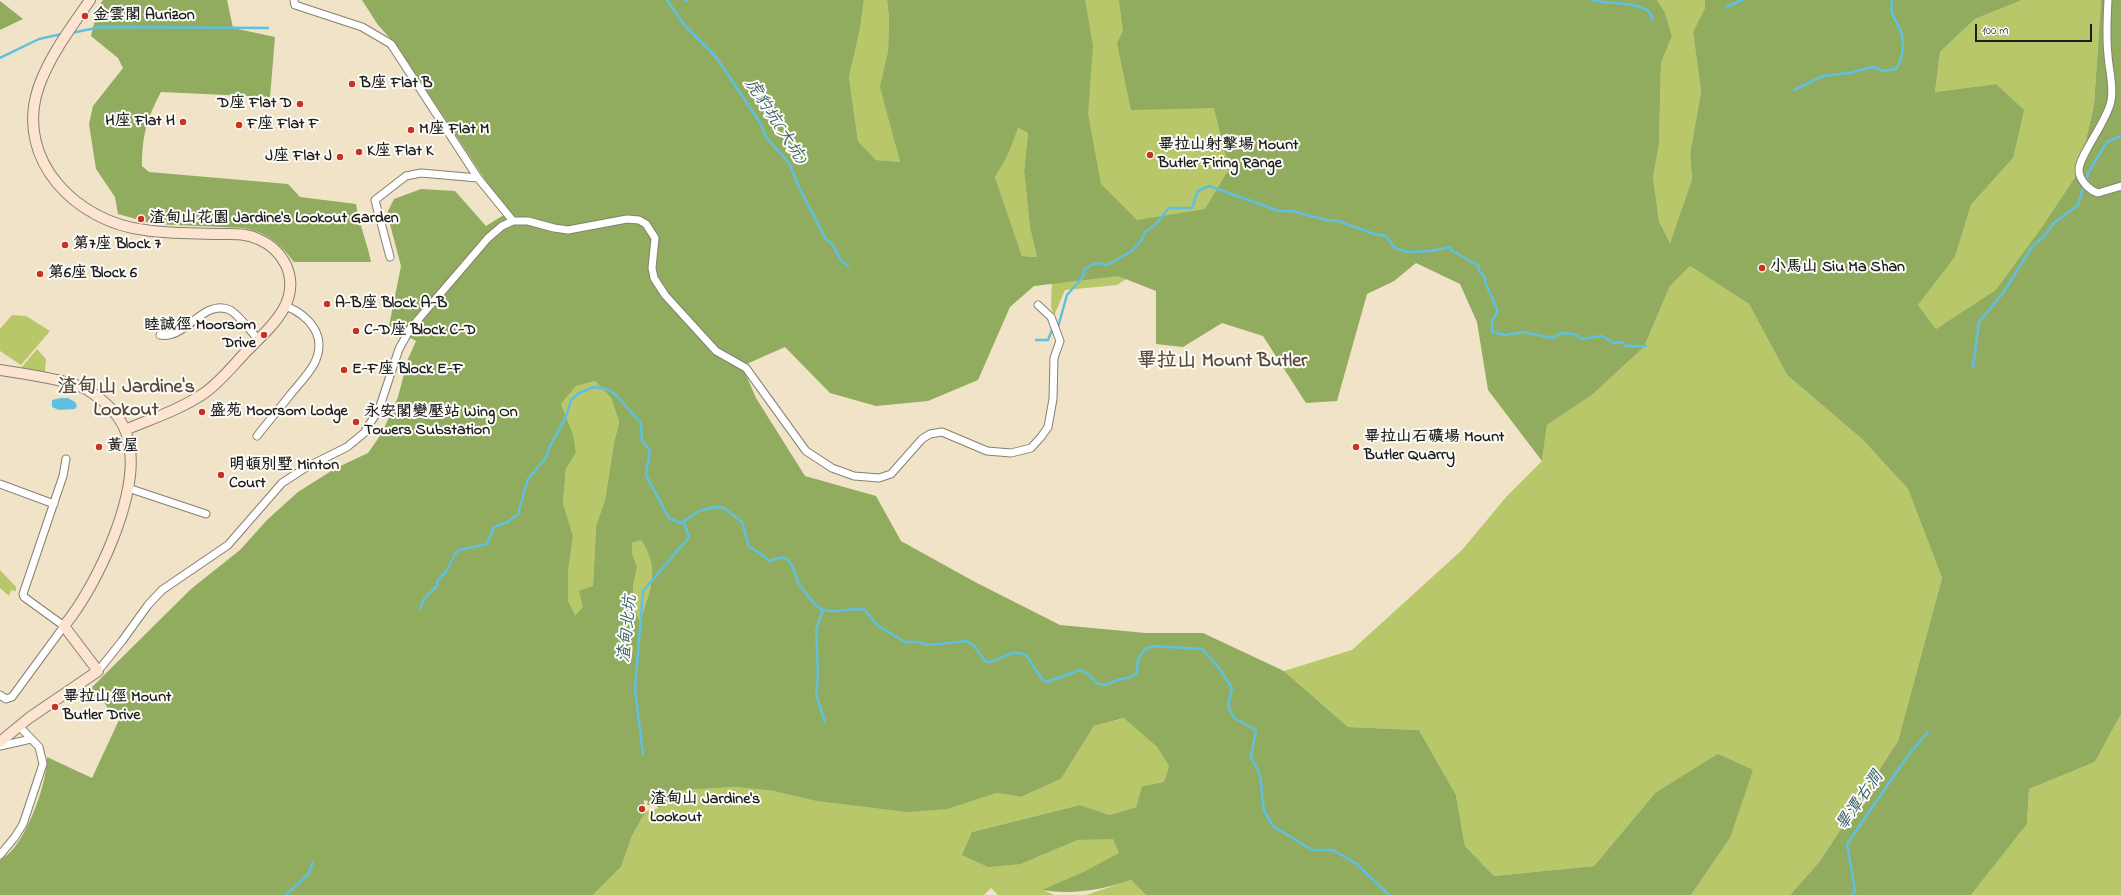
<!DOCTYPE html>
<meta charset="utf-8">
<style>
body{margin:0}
#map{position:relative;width:2121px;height:895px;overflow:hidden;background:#f0e3c7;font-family:"Indie Flower",sans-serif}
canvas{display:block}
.scale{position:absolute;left:1975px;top:24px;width:117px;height:18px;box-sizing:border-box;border:2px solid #1c1c1c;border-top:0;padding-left:5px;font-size:12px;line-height:14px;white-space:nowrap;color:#1c1c1c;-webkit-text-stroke:3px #fdfcf7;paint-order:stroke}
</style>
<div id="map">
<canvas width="2121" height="895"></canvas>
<div class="scale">100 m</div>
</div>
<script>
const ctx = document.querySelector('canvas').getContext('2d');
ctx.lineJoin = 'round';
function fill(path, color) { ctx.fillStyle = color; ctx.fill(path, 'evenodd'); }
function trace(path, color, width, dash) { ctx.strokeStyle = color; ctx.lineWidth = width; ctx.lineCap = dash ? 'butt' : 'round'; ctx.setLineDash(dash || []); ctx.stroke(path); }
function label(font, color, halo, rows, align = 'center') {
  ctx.font = font + ' "Indie Flower","LXGW WenKai TC",sans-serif'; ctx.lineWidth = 4; ctx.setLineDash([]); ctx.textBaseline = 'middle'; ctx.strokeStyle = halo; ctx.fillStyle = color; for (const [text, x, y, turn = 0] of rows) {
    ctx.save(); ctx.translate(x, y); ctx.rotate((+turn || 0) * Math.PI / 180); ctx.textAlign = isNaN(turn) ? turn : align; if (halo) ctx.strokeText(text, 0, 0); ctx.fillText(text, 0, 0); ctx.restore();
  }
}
fill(new Path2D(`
 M 864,0 L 887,0 L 889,19 L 888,51 L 881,87 L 900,162 L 876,160 L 858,141 L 849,77 L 860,29 Z
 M 1069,0 L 1136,0 L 1223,96 L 1256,234 L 1197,233 L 1117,285 L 1065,290 L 1054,316 L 1051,306 L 1056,172 Z
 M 1657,0 L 1705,0 L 1705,8 L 1693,32 L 1701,92 L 1690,154 L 1692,179 L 1670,243 L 1659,221 L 1653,177 L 1659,145 L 1661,63 L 1672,36 L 1665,14 Z
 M 2022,0 L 2101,0 L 2094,105 L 2079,171 L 2044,224 L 1996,291 L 1936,329 L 1918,305 L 1955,257 L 1971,205 L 2013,158 L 1996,84 L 1935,92 L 1940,52 L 1975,19 Z
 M 1017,128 L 1028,133 L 1024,171 L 1030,228 L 1037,257 L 1022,256 L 995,177 L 1007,157 Z
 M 1690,266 L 1749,304 L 1787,375 L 1862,439 L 1908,489 L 1942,578 L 1898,741 L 1820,861 L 1790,895 L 1691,895 L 1730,838 L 1655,793 L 1594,866 L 1494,876 L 1465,846 L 1456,795 L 1419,730 L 1348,727 L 1284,671 L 1352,650 L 1462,550 L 1507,496 L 1542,461 L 1547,425 L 1592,395 L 1644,347 L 1670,286 Z
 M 12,315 L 26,316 L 50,331 L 21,365 L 0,351 L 0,329 Z
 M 37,349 L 46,359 L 45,372 L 21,368 Z
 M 595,381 L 611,398 L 619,422 L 614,443 L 605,500 L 596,526 L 593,586 L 583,607 L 575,617 L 568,600 L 568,572 L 573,536 L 563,503 L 566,469 L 576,453 L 561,404 L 576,386 Z
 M 641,540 C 661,571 650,589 640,622 L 633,606 L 633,586 L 637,567 L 632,553 L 632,543 Z
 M 0,570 L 16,587 L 16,591 L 11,590 L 9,596 L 0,588 Z
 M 2121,714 L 2121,895 L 1971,895 L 2027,824 L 2029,789 L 2095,762 Z
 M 1125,718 L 1157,747 L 1169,766 L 1164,782 L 1142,786 L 1136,807 L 1110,815 L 1080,805 L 972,832 L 1021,864 L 1078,840 L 1113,838 L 1120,853 L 1083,872 L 1043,890 L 1054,895 L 998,895 L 991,888 L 984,895 L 593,895 L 621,867 L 632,836 L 646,811 L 659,808 L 683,790 L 735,787 L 948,809 L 997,793 L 1021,797 L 1061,779 L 1094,726 Z
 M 1131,880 L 1146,895 L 1086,895 Z`), '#b7c76a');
fill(new Path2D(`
 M 103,0 L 227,0 L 233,28 L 275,37 L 270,97 L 161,92 C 147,118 142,136 142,166 L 149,172 L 288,184 L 300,197 L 356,204 C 359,224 367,242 371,262 L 294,262 C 280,243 266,232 243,228 L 154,224 L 118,214 L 115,197 L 96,169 L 89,124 L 93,106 L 123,68 L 118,58 L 91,36 L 98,7 Z
 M 362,0 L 864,0 L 860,29 L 849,77 L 858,141 L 876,160 L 900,162 L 880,87 L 888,51 L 889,19 L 887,0 L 1085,0 L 1093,46 L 1088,114 L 1101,184 L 1137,220 L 1205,209 L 1229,169 L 1214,108 L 1131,110 L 1117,43 L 1123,31 L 1119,0 L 1657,0 L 1665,13 L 1672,36 L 1661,63 L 1659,145 L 1653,177 L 1659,221 L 1670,243 L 1692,179 L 1690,154 L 1701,92 L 1693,32 L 1705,8 L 1705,0 L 2022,0 L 1975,19 L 1940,52 L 1935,92 L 1996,84 L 2024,110 L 2013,158 L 1971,205 L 1955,257 L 1918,305 L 1936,329 L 1996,290 L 2044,224 L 2079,171 L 2094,105 L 2101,0 L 2121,0 L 2121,714 L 2095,762 L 2029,789 L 2027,824 L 1971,895 L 1790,895 L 1820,861 L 1898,741 L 1942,578 L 1908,489 L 1862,439 L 1787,375 L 1749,304 L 1690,266 L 1670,286 L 1644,347 L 1592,395 L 1547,425 L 1542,461 L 1488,390 L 1477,322 L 1460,284 L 1416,263 L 1394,281 L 1367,294 L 1337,401 L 1306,403 L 1263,336 L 1222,323 L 1183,347 L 1156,344 L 1156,291 L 1118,276 L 1034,286 L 1010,307 L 978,380 L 928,401 L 876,406 L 830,393 L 785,347 L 742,366 L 756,398 L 805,476 L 876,496 L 901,541 L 975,582 L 1060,625 L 1146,633 L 1203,633 L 1284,671 L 1348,727 L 1419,730 L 1456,795 L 1465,846 L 1494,876 L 1594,866 L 1655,793 L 1718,754 L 1753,770 L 1730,838 L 1691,895 L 1146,895 L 1131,880 C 1102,890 1072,895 1042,890 L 1083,872 L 1119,853 L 1113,839 L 1078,840 L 1021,864 L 988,867 L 962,855 L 972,832 L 1080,805 L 1110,815 L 1136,807 L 1142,786 L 1164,782 L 1169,766 L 1157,747 L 1124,718 L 1094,726 L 1061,779 L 1021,797 L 997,793 L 948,809 L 908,812 L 817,801 L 774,791 L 735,787 L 683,790 L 659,808 L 656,805 L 647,805 L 648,801 L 644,800 L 644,807 L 646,811 L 632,836 L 621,867 L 593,895 L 0,895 L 0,860 C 5,857 10,853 14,848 C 30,828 47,783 47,757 L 92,778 L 119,720 L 108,709 L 102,698 L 85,694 L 191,589 L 240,550 L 267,520 L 298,492 L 336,468 L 368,453 L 382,433 L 398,397 L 408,359 L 416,341 L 389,326 L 401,266 L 387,213 L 394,199 L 421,189 L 455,191 L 486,226 L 507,213 L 397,46 L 378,25 ZM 1018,128 L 1028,133 L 1024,171 L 1030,228 L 1037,257 L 1022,256 L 995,177 L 1007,157 ZM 595,381 L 611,398 L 619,422 L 614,443 L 605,500 L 596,526 L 593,586 L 579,591 L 583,607 L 575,616 L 568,600 L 568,572 L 573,536 L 563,503 L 566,469 L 576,453 L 573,435 L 561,404 L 576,386 ZM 641,540 C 661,571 650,589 640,622 L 633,606 L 633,586 L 637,567 L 632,553 L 632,543 Z
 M 0,1 L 23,19 L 0,30 Z`), '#91ac5e');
fill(new Path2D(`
 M 61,398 L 68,398 L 75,402 L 77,406 L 75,409 L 59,410 L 52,407 L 52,400 Z`), '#60c0df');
trace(new Path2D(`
 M 667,0 L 685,26 L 716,57 L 761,124 L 765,136 L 789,163 L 800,189 L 825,238 L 833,245 L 840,259 L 848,266
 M 1593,0 C 1607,5 1654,0 1652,20
 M 685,1 L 687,0
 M 1726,7 L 1742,0
 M 71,33 L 101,27 L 268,28
 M 0,58 L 39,39 L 62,34
 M 1794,90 L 1823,76 L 1849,73 L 1873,67 L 1884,71 L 1896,69 C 1903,60 1905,41 1900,29 C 1894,15 1890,18 1892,0
 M 2086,180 L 2089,171 L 2107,142 L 2121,136
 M 1058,327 L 1067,295 L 1083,277 L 1084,269 L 1096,263 L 1107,265 L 1132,251 L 1141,241 L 1145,232 L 1155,225 L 1169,208 L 1192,208 L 1198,191 L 1209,186 L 1279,211 L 1292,211 L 1330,221 L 1335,220 L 1374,234 L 1386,236 L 1395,248 L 1407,252 L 1430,251 L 1450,247 L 1451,250 L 1479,266 L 1478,270 L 1485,277 L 1485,282 L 1497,309 L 1497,313 L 1492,321 L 1492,332 L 1505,335 L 1523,332 L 1553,338 L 1561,333 L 1574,334 L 1582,339 L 1602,336 L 1613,343 L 1622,342 L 1626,346 L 1646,346
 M 1036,340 L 1048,340 L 1052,330
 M 1973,367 L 1979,322 L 2003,293 L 2032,247 L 2044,236 L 2054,223 L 2078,205 L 2083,188
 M 420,609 L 424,599 L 437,586 L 438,580 L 446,572 L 455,554 L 459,550 L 487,544 L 494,527 L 508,522 L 518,514 L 528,479 L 546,458 L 549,448 L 566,417 L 571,400 L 579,393 L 594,387 L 607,389 L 616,395 L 641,423 L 642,441 L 650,450 L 646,474 L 648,479 L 669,518 L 681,523 L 699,511 L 715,507 L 724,508 L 742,522 L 749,547 L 760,553 L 769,561 C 774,560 780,557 784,558 C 794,561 794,575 798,582 C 801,587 814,605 819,608 C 833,616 850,606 865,610 L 877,625 L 905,642 L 919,642 L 928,645 L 967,641 C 979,647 981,659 987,662 C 1002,661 1009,648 1026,655 L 1042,679 L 1047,682 L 1080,670 L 1087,673 L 1098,684 L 1105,685 L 1118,680 L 1130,677 L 1137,673 L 1138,660 L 1145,649 L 1154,646 L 1202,649 L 1219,668 L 1232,688 L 1228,706 L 1234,718 L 1256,730 L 1251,757 L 1260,775 L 1264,811 L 1273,826 L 1312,850 L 1333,850 L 1357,864 L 1389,895
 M 823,610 L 816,630 L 818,673 L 816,694 L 825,722
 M 643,754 L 635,689 L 643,591 L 689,537 L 684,522
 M 286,895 L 309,873 L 313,862
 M 1852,895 L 1855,891 L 1847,844 L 1909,754 L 1928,732`), '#60c0df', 2.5);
const street = new Path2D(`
 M 294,0 L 295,5 L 362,27 L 391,44 L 478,178 L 513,221
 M 2108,0 C 2107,18 2106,37 2108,55 C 2109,71 2114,86 2111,101 C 2107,122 2079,155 2079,170 C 2079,180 2089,190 2098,193 L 2121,186
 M 390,257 L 375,200 L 406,176 L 421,173 L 478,178
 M 160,335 C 186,340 203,298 230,310 C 238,314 251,332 258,339
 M 257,436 C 268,422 279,409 290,395 C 298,385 308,375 314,364 C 328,337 310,316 286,306
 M 0,484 L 54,504
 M 128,488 L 206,514
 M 98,671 L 122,641 L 148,605 L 162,590 L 228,545 L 282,483 L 305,468 L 347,447 L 364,433 L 379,409 L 399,349 L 410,329 L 488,238 L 502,226 L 513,221 L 528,221 L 554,228 L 568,230 L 627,219 L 639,220 L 646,224 L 655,238 L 652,268 L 654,278 L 665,295 L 716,351 L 746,368 L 806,451 L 832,468 L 854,476 L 879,478 L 891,474 L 922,439 L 930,434 L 942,432 L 987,451 L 1011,453 L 1031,448 L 1041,437 L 1048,427 L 1053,399 L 1054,358 L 1060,341 L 1051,317 L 1038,305
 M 0,695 L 6,699 L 12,697 L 64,626 L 24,597 L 23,594 L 63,476 L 66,459
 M 0,746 L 31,739
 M 0,855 L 15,837 L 23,824 L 43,764 L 39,747 L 19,726`);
const secondary = new Path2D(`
 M 90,0 C 71,28 49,56 38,89 C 15,161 77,222 145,230 C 169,234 195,233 220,234 C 232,234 246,233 258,239 C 270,244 280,253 286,265 C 303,303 267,330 243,355 C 231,368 218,384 203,394 C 179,410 151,419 125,430
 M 0,370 C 20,373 70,380 86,389 C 104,400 123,417 128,439 C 142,491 97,586 64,626 L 98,671 L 29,718 L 0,742`);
trace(street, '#868072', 9);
trace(secondary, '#868072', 12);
trace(street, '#fff', 7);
trace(secondary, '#fde4d1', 10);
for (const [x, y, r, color] of [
 [85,16,4,"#c8321e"],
 [352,84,4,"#c8321e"],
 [300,104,4,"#c8321e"],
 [183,122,4,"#c8321e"],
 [239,125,4,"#c8321e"],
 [411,130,4,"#c8321e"],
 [359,152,4,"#c8321e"],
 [1150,155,4,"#c8321e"],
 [340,157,4,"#c8321e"],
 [141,219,4,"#c8321e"],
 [65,245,4,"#c8321e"],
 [1762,268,4,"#c8321e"],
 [40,274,4,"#c8321e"],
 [327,304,4,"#c8321e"],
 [356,331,4,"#c8321e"],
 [264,335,4,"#c8321e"],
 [344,370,4,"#c8321e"],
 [202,412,4,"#c8321e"],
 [356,422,4,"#c8321e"],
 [99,447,4,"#c8321e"],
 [1356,447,4,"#c8321e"],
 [221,475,4,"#c8321e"],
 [55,707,4,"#c8321e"],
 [642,809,4,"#c8321e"]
]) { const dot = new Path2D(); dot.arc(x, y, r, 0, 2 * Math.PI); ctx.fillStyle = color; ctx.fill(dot); trace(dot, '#fdfcf7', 1.5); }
label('bold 16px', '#1c1c1c', '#fdfcf7', [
 ["金雲閣 Aurizon",93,16],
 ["B座 Flat B",360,84],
 ["D座 Flat D",292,104,"right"],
 ["H座 Flat H",175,122,"right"],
 ["F座 Flat F",247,125],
 ["M座 Flat M",419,130],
 ["畢拉山射擊場 Mount",1158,146],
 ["Butler Firing Range",1158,164],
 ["K座 Flat K",367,152],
 ["J座 Flat J",332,157,"right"],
 ["渣甸山花園 Jardine's Lookout Garden",149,219],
 ["第7座 Block 7",73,245],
 ["小馬山 Siu Ma Shan",1770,268],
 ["第6座 Block 6",48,274],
 ["A-B座 Block A-B",335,304],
 ["睦誠徑 Moorsom",256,326,"right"],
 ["Drive",256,344,"right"],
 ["C-D座 Block C-D",364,331],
 ["E-F座 Block E-F",352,370],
 ["盛苑 Moorsom Lodge",210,412],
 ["永安閣變壓站 Wing On",364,413],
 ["Towers Substation",364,431],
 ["畢拉山石礦場 Mount",1364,438],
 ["Butler Quarry",1364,456],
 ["黃屋",107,447],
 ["明頓別墅 Minton",229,466],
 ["Court",229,484],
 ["畢拉山徑 Mount",63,698],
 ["Butler Drive",63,716],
 ["渣甸山 Jardine's",650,800],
 ["Lookout",650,818]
], 'left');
label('italic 17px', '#375e6a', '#fdfcf7', [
 ["虎豹坑(大坑)",774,122,57],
 ["渣甸北坑",629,629,-84],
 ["畢潭右澗",1861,802,-55]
]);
label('bold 20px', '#58493d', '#fdfcf7', [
 ["畢拉山 Mount Butler",1222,363],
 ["渣甸山 Jardine's",126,389],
 ["Lookout",126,412]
]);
</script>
